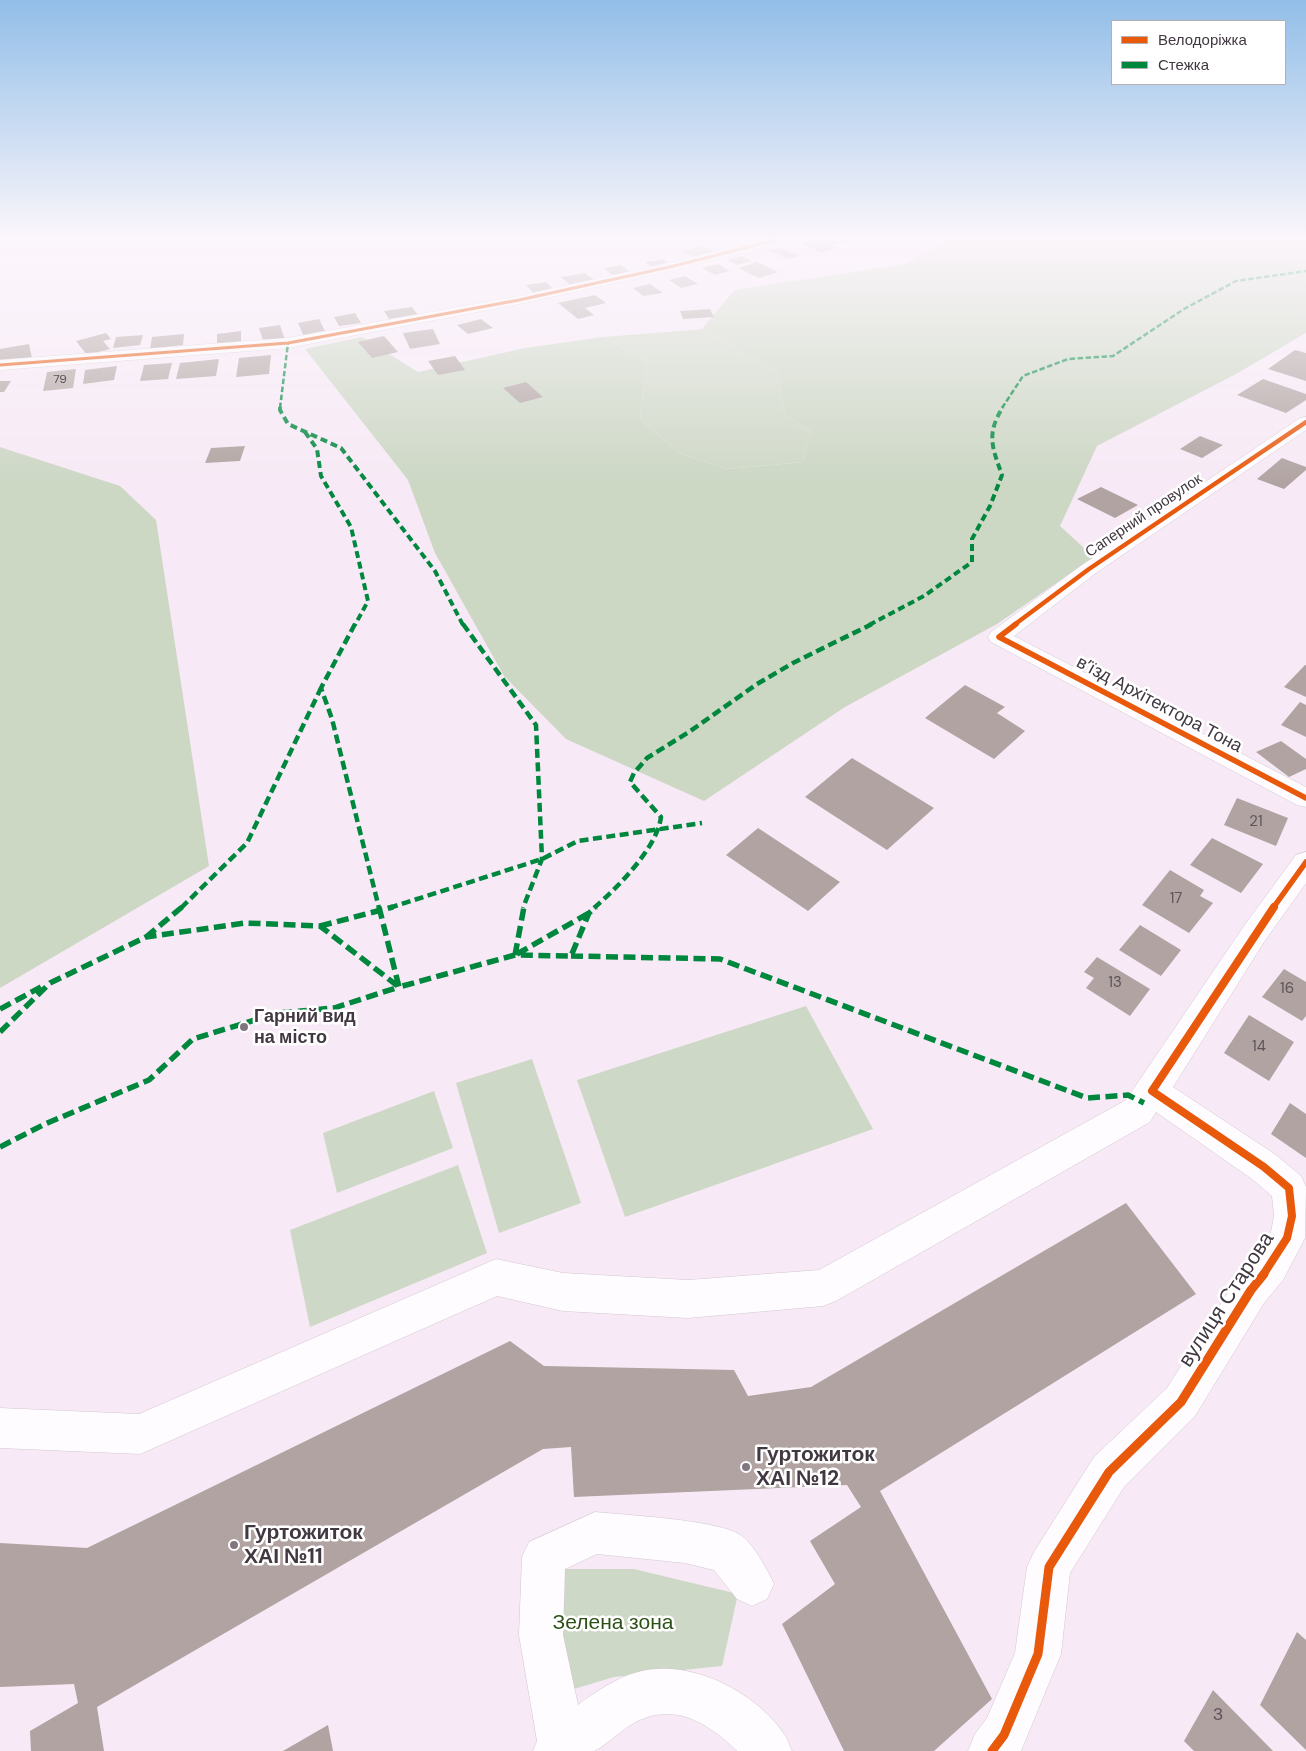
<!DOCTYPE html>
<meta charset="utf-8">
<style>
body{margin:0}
#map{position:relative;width:1306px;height:1751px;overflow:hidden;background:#f7eaf6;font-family:"DM Sans",sans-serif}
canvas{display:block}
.legend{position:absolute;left:1111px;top:20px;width:175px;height:65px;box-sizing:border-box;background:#fff;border:1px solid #b3afb3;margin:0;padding:6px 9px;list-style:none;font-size:15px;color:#413841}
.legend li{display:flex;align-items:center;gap:10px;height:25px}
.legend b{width:25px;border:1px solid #b3afb3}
</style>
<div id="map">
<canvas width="1306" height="1751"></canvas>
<ul class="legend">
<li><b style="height:6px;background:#e8590c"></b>Велодоріжка</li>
<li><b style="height:6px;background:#00873e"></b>Стежка</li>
</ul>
</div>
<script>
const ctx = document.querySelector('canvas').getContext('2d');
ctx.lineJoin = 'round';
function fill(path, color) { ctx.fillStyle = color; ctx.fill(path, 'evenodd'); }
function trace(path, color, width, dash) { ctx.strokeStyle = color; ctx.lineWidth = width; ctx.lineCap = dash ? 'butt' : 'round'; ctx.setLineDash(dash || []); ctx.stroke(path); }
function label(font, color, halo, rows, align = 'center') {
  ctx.font = font + ' "DM Sans",sans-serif'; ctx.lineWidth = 5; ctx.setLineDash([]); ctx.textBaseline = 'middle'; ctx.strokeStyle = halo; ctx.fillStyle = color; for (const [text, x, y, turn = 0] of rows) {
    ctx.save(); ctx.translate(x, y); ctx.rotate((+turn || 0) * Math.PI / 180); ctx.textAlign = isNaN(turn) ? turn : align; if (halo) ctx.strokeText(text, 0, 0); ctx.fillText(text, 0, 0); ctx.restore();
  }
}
fill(new Path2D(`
 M 702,329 L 777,371 L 785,416 L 811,431 L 803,462 L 728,469 L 679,453 L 640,419 L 647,362 L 603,337 Z
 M 806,1006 L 873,1129 L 625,1217 L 577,1080 Z
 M 532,1059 L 581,1203 L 499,1233 L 456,1083 Z
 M 434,1091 L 453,1148 L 337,1193 L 323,1133 Z
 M 458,1165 L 487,1253 L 310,1327 L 290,1230 Z
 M 565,1569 L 634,1569 L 738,1594 L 722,1666 L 614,1677 L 564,1692 L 554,1583 Z`), '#ced8c6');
fill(new Path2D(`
 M 948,240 L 1306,240 L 1306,333 L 1236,374 L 1097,446 L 1060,526 L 1094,557 L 997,624 L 845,707 L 704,801 L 566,739 L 504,676 L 435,553 L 408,480 L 305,349 L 362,337 L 418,372 L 525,348 L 603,337 L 647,362 L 640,419 L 679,453 L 728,469 L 803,462 L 811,431 L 785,416 L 777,371 L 702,329 L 734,290 L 905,264 Z
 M 0,447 L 120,486 L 156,520 L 209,866 L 0,988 Z`), '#ccd7c4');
fill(new Path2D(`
 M 819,240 L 838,248 L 821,253 L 802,244 Z
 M 824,240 L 845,240 L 848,241 L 835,245 Z
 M 701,245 L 717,253 L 697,259 L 682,251 Z
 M 780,247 L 799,256 L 787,259 L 769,250 Z
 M 742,256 L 752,261 L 737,265 L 727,260 Z
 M 663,259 L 671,265 L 653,268 L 645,262 Z
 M 757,262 L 778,272 L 759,278 L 738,268 Z
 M 718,264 L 730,271 L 715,275 L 702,268 Z
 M 621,265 L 631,273 L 613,276 L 604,268 Z
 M 585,273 L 594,280 L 570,285 L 561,277 Z
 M 685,276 L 698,284 L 681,288 L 669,280 Z
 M 546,282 L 553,289 L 533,292 L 526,285 Z
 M 650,284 L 663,293 L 643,296 L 633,288 Z
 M 595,295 L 606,303 L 585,308 L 594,315 L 578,319 L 558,303 Z
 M 412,307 L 418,315 L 389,319 L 384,311 Z
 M 710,309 L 714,317 L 683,319 L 680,311 Z
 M 355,313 L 361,323 L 339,326 L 334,317 Z
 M 319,319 L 326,333 L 304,337 L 298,323 Z
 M 481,319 L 493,328 L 468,334 L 457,325 Z
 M 280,325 L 285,340 L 264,343 L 259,328 Z
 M 433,329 L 440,344 L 410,349 L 403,333 Z
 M 241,331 L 241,343 L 217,346 L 217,334 Z
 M 106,333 L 111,339 L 103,341 L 110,349 L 87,355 L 76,341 Z
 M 184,334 L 183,345 L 150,349 L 152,337 Z
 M 143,335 L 140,345 L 113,348 L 116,337 Z
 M 384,336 L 398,352 L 372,358 L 358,342 Z
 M 29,344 L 32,358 L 0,363 L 0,349 Z
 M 1295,350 L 1306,353 L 1306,381 L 1268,369 Z
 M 271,355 L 269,374 L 236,377 L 239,358 Z
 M 455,356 L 465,370 L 438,375 L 428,361 Z
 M 219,359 L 216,376 L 176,379 L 180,363 Z
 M 172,363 L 168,379 L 140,381 L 144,365 Z
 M 117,366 L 114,380 L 83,384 L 85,370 Z
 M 76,369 L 73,388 L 43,391 L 47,372 Z
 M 1263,379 L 1306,394 L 1306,400 L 1286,413 L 1237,395 Z
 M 0,381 L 11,381 L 4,392 L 0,392 Z
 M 526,382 L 543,397 L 520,403 L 503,388 Z
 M 1200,436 L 1223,445 L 1202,458 L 1180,449 Z
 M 245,446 L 240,461 L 205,463 L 211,448 Z
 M 1282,458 L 1306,467 L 1306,470 L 1284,489 L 1257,479 Z
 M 1101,487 L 1138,505 L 1115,518 L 1077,499 Z
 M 1305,665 L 1306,665 L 1306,697 L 1284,687 Z
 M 965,685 L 1005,707 L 997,713 L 1025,731 L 994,759 L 925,718 Z
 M 1300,702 L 1306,705 L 1306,737 L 1281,725 Z
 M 1281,741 L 1306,759 L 1306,769 L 1289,777 L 1256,752 Z
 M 852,758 L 934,808 L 887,850 L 805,797 Z
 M 1237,798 L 1288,818 L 1276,846 L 1224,825 Z
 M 758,828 L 840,882 L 808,911 L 726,855 Z
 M 1212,838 L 1263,864 L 1241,893 L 1190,865 Z
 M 1170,870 L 1204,890 L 1200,896 L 1213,903 L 1189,933 L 1142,905 Z
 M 1140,925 L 1181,950 L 1161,976 L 1119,950 Z
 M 1097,957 L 1150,989 L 1130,1016 L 1086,988 L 1094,978 L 1084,972 Z
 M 1284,969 L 1306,982 L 1306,1016 L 1302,1021 L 1262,997 Z
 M 1249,1015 L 1294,1042 L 1269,1081 L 1224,1053 Z
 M 1290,1103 L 1306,1114 L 1306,1158 L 1271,1134 Z
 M 1126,1203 L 1196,1294 L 880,1491 L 992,1699 L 934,1751 L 844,1751 L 782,1624 L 835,1584 L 810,1541 L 861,1507 L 847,1485 L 574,1497 L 571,1447 L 543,1449 L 97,1707 L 104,1751 L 31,1751 L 30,1731 L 78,1703 L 74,1684 L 0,1687 L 0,1543 L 87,1548 L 510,1341 L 544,1366 L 734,1370 L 748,1396 L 811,1387 Z
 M 1297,1632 L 1306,1640 L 1306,1750 L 1260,1705 Z
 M 1213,1690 L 1273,1751 L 1194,1751 L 1184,1741 Z
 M 328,1725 L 333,1751 L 283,1751 Z`), '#b0a3a1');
const minor = new Path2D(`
 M 761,240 L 782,240 L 781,243 L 674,270 L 519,304 L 288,348 L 0,370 L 0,360 L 288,338 L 519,296 L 673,262 Z
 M 1306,417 L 1306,430 L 1096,573 L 1014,636 L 1306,787 L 1306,807 L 1297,805 L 991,642 L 988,637 L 991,632 L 1082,565 L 1300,418 Z
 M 1306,852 L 1306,883 L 1264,942 L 1173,1087 L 1276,1155 L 1301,1176 L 1306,1187 L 1305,1238 L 1283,1280 L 1264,1303 L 1195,1416 L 1124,1487 L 1070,1573 L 1061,1654 L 1021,1751 L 968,1751 L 975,1734 L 987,1718 L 1015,1653 L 1027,1567 L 1034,1552 L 1094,1457 L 1167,1388 L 1238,1277 L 1257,1254 L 1271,1232 L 1274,1216 L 1272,1196 L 1252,1179 L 1156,1112 L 1150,1122 L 836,1301 L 823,1306 L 688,1318 L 563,1311 L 497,1296 L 140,1454 L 0,1448 L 0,1408 L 139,1414 L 496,1259 L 563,1273 L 688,1280 L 819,1270 L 1126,1100 L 1244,926 L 1296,855 Z
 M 595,1512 C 625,1515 722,1520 742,1536 C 754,1545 768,1571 774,1584 L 767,1599 L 752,1606 L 737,1599 L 714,1570 L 685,1563 L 597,1554 L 565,1569 L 563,1635 L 578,1705 C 595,1692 616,1678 638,1672 C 689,1658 755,1691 784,1734 C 788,1739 789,1745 792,1751 L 737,1751 C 705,1720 670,1700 629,1726 C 620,1732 602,1748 594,1751 C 587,1751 544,1751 533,1751 L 537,1741 L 519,1635 L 522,1557 L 529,1542 Z`);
trace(minor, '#d2c7d1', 1);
fill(minor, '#fefcfe');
trace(new Path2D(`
 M 280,408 L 288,343
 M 1002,408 L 1023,376 L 1068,359 L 1113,356 L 1184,309 L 1236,281 L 1306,271`), '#00873e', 2.5, [5.5, 2.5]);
trace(new Path2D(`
 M 280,407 L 280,410 L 288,424 L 341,448 L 435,571 L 463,625
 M 305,432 L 317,449 L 321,476 L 351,527 L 368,601 L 355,625
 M 869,625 L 924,596 L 972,562 L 972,539 L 990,506 L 1002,475 C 992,447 986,434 1003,407`), '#00873e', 4, [7, 4]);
trace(new Path2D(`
 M 355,624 L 321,688 L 332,719 L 379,908
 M 463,624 L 536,725 L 542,859 L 523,908
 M 181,908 L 247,843 L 321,688
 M 389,908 L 542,859 L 578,841 L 702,823
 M 594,908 C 618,887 657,848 661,817 L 630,782 L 634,773 L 647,758 L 689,732 L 757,684 L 793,663 L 872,624`), '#00873e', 4.5, [9, 4.5]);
trace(new Path2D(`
 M 320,926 L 393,907
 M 146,937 L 182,907
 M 517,954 L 589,913
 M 515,955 L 524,907
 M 571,956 L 720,959 L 1087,1098 L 1128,1095 L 1144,1103
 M 0,1009 L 41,987
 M 0,1032 L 50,983 L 146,937 L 245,923 L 320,926 L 399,987 L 515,955 L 571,956 L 589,913 L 596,907
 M 0,1147 L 45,1124 L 149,1080 L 193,1039 L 278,1013 L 334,1008 L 399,987 L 379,907`), '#00873e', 5.5, [12, 5.5]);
trace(new Path2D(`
 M 0,365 L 288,343 L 519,300 L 674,266 L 776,240`), '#e8590c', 3);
trace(new Path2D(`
 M 1014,625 L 1089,569 L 1306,422`), '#e8590c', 4.5);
trace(new Path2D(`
 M 1016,624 L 999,637 L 1306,798
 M 1273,908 L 1306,862`), '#e8590c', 5.5);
trace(new Path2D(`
 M 1263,1275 L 1287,1238 L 1292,1216 L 1289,1188 L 1264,1167 L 1152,1091 L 1274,907`), '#e8590c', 8);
trace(new Path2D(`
 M 992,1751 L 1004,1735 L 1038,1654 L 1049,1567 L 1109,1472 L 1181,1402 L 1251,1290 L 1264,1274`), '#e8590c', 9);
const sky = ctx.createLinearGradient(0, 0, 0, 485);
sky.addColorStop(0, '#92bee8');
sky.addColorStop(0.49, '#fbf6fb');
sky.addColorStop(1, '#fbf6fb00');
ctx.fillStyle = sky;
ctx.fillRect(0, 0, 1306, 485);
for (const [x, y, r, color] of [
 [244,1027,5,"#817680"],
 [746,1467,5,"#817680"],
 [234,1545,5,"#817680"]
]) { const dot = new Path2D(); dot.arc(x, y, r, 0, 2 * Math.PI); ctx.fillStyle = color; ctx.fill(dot); trace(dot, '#fff', 2); }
label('12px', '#5d5359', null, [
 ["79",60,380]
]);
label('15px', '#413841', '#fff', [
 ["Саперний провулок",1144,516,-34]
]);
label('15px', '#5d5359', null, [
 ["21",1256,822],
 ["17",1176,899],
 ["13",1115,983],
 ["16",1287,989],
 ["14",1259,1047]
]);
label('18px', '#413841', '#fff', [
 ["в’їзд Архітектора Тона",1159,705,28]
]);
label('bold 18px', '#413841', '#fff', [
 ["Гарний вид",254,1017],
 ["на місто",254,1038]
], 'left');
label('18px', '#5d5359', null, [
 ["3",1218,1715]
]);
label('21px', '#413841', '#fff', [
 ["вулиця Старова",1227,1300,-57]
]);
label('bold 21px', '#413841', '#fff', [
 ["Гуртожиток",756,1455],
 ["ХАІ №12",756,1479],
 ["Гуртожиток",244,1533],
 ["ХАІ №11",244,1557]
], 'left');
label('21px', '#2c5116', '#fff', [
 ["Зелена зона",613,1623]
]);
</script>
